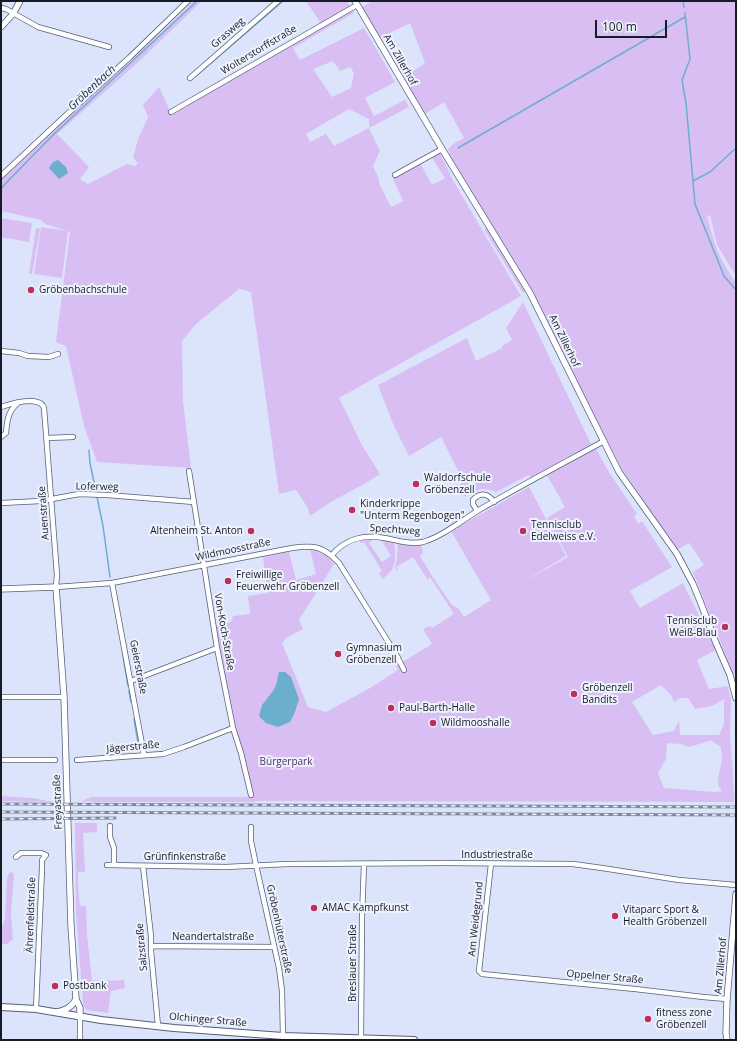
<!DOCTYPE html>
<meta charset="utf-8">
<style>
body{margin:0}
#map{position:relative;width:737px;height:1041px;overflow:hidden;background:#dbe4fb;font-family:"Open Sans",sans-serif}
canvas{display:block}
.frame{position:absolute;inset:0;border:2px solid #171b25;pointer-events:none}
.scale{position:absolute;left:595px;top:20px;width:72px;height:18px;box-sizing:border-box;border:2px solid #171b25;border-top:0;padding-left:5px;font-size:12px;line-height:14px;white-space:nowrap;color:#171b25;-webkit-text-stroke:3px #edf2fd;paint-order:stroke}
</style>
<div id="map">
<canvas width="737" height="1041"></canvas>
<div class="frame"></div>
<div class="scale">100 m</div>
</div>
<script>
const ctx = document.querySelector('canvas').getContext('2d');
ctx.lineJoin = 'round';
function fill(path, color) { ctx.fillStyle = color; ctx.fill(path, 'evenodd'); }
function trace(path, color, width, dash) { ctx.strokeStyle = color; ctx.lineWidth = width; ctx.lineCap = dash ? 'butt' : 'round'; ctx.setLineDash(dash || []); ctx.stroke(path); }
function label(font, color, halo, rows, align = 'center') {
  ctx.font = font + ' "Open Sans",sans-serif'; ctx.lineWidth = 4; ctx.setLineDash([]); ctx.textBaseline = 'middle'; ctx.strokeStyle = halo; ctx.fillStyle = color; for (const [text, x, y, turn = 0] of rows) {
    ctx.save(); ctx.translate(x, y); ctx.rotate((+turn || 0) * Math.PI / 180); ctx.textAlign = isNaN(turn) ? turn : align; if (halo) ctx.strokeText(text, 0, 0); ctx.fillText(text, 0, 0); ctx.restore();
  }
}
fill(new Path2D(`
 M 194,1 L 202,1 L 135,65 L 57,134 L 89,167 L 80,179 L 88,184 L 127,164 L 135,166 L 138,163 L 133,158 L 138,139 L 148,117 L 143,105 L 159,87 L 172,115 C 222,85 271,54 322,25 L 306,1 L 347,1 L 354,13 L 293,48 L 300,60 L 364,28 L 371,40 L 395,82 L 365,98 L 374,116 L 405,100 L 409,107 L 369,128 L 380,151 L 373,166 L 379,179 L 379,183 L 391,207 L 403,201 L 393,179 L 420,163 L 432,185 L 445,178 L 431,156 L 439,152 L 449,171 L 451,177 L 521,296 L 339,398 L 362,445 L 380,474 L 369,481 L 329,503 L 310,516 L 308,508 L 296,490 L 279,494 L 251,292 L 239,289 L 196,324 L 182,341 L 183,401 L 191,468 L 97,462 L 84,426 L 66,346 L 56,342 L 70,232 L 68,231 L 62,278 L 34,274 L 41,227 L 67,231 L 45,224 L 41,220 L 1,211 L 1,180 L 65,119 L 89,97 L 131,61 ZM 333,61 L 340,71 L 350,67 L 354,73 L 351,88 L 332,97 L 313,69 ZM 349,109 L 369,119 L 369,128 L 334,146 L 326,134 L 310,142 L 306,134 Z
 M 372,1 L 736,1 L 736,276 L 717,245 L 710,215 L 707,216 C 714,243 719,260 736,282 L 736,674 L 733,674 L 693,572 L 704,565 L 689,543 L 677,550 L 622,469 L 528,285 L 451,158 L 448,149 L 453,144 L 464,138 L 444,102 L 425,114 L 403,78 L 425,63 L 410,23 L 380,38 L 362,7 Z
 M 1,218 L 32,223 L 29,242 L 1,237 Z
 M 487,227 L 502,250 L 524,288 L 525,291 L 523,293 L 485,231 L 485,229 Z
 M 36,228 L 40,229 L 32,274 L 29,274 Z
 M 523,302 L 591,444 L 531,478 L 529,475 L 496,492 C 482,486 476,490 464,497 L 458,486 L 464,482 L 441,437 L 409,456 L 394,426 L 378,385 L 467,338 L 476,361 L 502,348 L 502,346 L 512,340 L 506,328 Z
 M 596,449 L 607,469 L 637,514 L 634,516 L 638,524 L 642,521 L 672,567 L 630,591 L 640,608 L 683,583 L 716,650 L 697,660 L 709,689 L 728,686 L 731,701 L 730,733 L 734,791 L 734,802 L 255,801 L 254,799 L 255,802 L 92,802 L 91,801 C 88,801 85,802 82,801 L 91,797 L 254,797 C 239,741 223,685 215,627 L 231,622 L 233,616 L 250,614 L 248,596 L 268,593 L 263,557 L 289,552 L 296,580 L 316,574 L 310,549 L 326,555 L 334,564 L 299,620 L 303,629 L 286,638 L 282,643 L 308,707 L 326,712 L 370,688 L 398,670 L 396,666 L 432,644 L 423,629 L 430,626 L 432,628 L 454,614 L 430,577 L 428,580 L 413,557 L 396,567 L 398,570 L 397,571 L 395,567 L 397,559 L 398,543 L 399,542 L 421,545 L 423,553 L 420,556 L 434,579 L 452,605 L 458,608 L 464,617 L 491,600 L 451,531 L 529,487 L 566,556 L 523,582 L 568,557 L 547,518 L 565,507 L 547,475 ZM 661,685 L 671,695 L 674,702 L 680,698 L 688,698 L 695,709 L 712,706 L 724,699 L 724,724 L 719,735 L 680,735 L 679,721 L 674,731 L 653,735 L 632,702 ZM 711,740 L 721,747 L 722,759 L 718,779 L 718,785 L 722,791 L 714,792 L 664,788 L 658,773 L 666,759 L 667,743 L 681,744 L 690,747 Z
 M 374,537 L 393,541 L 394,543 C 396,558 397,570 382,579 L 379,573 L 382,571 L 364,542 L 361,543 L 359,541 L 360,539 L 370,538 L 372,541 L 369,543 L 382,562 L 391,556 L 380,538 L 375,540 Z
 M 1,796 L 33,798 L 53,802 L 1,801 Z
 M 75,823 L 97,823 L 97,832 L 83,833 L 85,872 L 78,872 L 78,885 L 80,906 L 86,906 L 87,935 L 92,980 L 104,981 L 124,980 L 125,988 L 111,991 L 108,1013 L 87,1010 L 84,1007 L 83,1002 L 76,912 Z
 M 12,872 L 14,874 L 11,914 L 13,939 L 7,944 L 1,944 L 1,931 L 5,919 L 7,878 L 9,873 Z`), '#d9bef4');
fill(new Path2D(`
 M 58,160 L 66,167 L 68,173 L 59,179 L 49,168 L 53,162 Z
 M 279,672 L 285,672 L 291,677 L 299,699 L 295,712 L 290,722 L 278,727 L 266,723 L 259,716 L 262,705 L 273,691 L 276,685 Z`), '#6cafcd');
trace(new Path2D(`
 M 683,1 L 684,7
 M 685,13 L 690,59 L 682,80 L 686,103 L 695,204 L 724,276 L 736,290
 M 196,76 L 283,1
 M 458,148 L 685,17
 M 693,181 L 710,172 L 736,148
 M 1,189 L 5,184 L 54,134 L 197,1
 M 89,450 L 90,463 L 103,526 L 110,577
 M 123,656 L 128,686
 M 129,691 L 131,702
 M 134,719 L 139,749`), '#6cafcd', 1.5);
const minor = new Path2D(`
 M 1,8 L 6,9 L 38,27 L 109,47
 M 190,78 L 278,1
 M 171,112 L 357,5
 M 395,175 L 442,149
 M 1,176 L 64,117 L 130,57 L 188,1
 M 1,351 L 19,353 L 28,356 L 49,357 L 58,354
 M 1,407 C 10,404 28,399 37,402 C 41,403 43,405 44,408 L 57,575 L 56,587 L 112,583 L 292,548 C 314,545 323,546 339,563 L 397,656 L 404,670
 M 1,437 L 6,433 C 7,421 8,411 18,403
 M 47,438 L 73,437
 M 189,471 L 217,648 L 233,728 L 241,753 L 251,795
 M 1,503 L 41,501 L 79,494 L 107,495 L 194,502
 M 477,511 L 473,504 L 473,500 C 480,492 488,493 494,502
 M 332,555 C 345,539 364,534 384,538 C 397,540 410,545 423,542 C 443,536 461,521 479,510 C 520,486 562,464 604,441
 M 112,583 L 144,755
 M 131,681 L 217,648
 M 1,697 L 64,697
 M 1,760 L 55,760
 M 77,760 L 163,754 L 184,747 L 233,728
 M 110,826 L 110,837 L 114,848 L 114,865
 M 251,827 L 251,841 L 256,865 L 279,968 L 282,991 L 283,1036
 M 16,857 L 21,853 L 41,853 L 46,855 L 42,860 L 42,868 L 36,1009
 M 491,864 L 479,971 L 482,974 L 635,989 L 703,997 L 727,999
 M 107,865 L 226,867 L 288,864 L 446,863 L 573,864 L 602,868 L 679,880 L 736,885
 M 143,866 L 151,936 L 151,951 L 158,1026
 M 151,946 L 274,947
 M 361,1038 L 362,918 L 364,864
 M 80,1040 L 80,1016`);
const tertiary = new Path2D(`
 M 355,1 L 442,149 L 530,293 L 619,472 L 677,554 L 693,584 L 700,601 L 716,643 L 730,675 L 736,698
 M 1,27 L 13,14 L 20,1
 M 1,589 L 56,587 L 64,697 L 71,926 L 76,999 L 80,1008 L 80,1016
 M 57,1012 C 66,1010 72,1007 76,999
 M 727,1040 L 726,1033 L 727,999 L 736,894`);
const secondary = new Path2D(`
 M 1,1007 L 36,1009 L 101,1020 L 174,1028 L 283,1036 L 414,1040`);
trace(minor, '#555f77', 6);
trace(tertiary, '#555f77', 7);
trace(secondary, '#555f77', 8);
trace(minor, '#fff', 4.5);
trace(tertiary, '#fff', 5.5);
trace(secondary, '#fff', 6);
const rail = new Path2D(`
 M 1,804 L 736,807
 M 1,812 L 736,815
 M 1,819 L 115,818`);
trace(rail, '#82899a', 3);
trace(rail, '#edf2fd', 1.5, [4.5]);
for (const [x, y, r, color] of [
 [31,290,4,"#bc2e5d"],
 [416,484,4,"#bc2e5d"],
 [352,510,4,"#bc2e5d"],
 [251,531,4,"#bc2e5d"],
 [523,531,4,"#bc2e5d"],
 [228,581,4,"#bc2e5d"],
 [725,627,4,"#bc2e5d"],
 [338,654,4,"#bc2e5d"],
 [574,694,4,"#bc2e5d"],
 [391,708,4,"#bc2e5d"],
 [433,723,4,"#bc2e5d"],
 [314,908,4,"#bc2e5d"],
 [615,916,4,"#bc2e5d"],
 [55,986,4,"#bc2e5d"],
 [648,1019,4,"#bc2e5d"]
]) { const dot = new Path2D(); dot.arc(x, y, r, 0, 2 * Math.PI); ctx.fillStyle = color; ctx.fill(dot); trace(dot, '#edf2fd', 1.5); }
label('10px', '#171b25', '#edf2fd', [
 ["Grasweg",228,33,-41],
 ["Wolterstorffstraße",259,50,-31],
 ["Am Zillerhof",400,60,60],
 ["Am Zillerhof",564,341,64],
 ["Loferweg",97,487,1],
 ["Auenstraße",44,513,-94],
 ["Spechtweg",395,530,4],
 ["Wildmoosstraße",233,550,-12],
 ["Von-Koch-Straße",224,632,80],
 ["Geierstraße",138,667,79],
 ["Jägerstraße",133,747,-5],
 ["Freyastraße",58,802,-92],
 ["Industriestraße",497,855],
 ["Grünfinkenstraße",185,857],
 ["Ährenfeldstraße",31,915,-88],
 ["Am Weidegrund",476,919,-84],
 ["Gröbenhüterstraße",279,929,78],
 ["Neandertalstraße",213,937],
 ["Salzstraße",142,947,-95],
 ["Breslauer Straße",353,963,-90],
 ["Am Zillerhof",721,966,-85],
 ["Oppelner Straße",605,977,5],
 ["Olchinger Straße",208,1020,5]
]);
label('10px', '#171b25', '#edf2fd', [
 ["Gröbenbachschule",39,290],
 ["Waldorfschule",424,478],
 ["Gröbenzell",424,490],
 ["Kinderkrippe",360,504],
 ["\"Unterm Regenbogen\"",360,516],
 ["Tennisclub",531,525],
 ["Edelweiss e.V.",531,537],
 ["Altenheim St. Anton",243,531,"right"],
 ["Freiwillige",236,575],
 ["Feuerwehr Gröbenzell",236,587],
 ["Tennisclub",717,621,"right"],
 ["Weiß-Blau",717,633,"right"],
 ["Gymnasium",346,648],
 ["Gröbenzell",346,660],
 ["Gröbenzell",582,688],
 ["Bandits",582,700],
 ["Paul-Barth-Halle",399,708],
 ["Wildmooshalle",441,723],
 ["AMAC Kampfkunst",322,908],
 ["Vitaparc Sport &",623,910],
 ["Health Gröbenzell",623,922],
 ["Postbank",63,986],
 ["fitness zone",656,1013],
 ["Gröbenzell",656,1025]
], 'left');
label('10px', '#522e70', '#edf2fd', [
 ["Bürgerpark",286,762]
]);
label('italic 11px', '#0d2e3b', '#edf2fd', [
 ["Gröbenbach",92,88,-43]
]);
</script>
